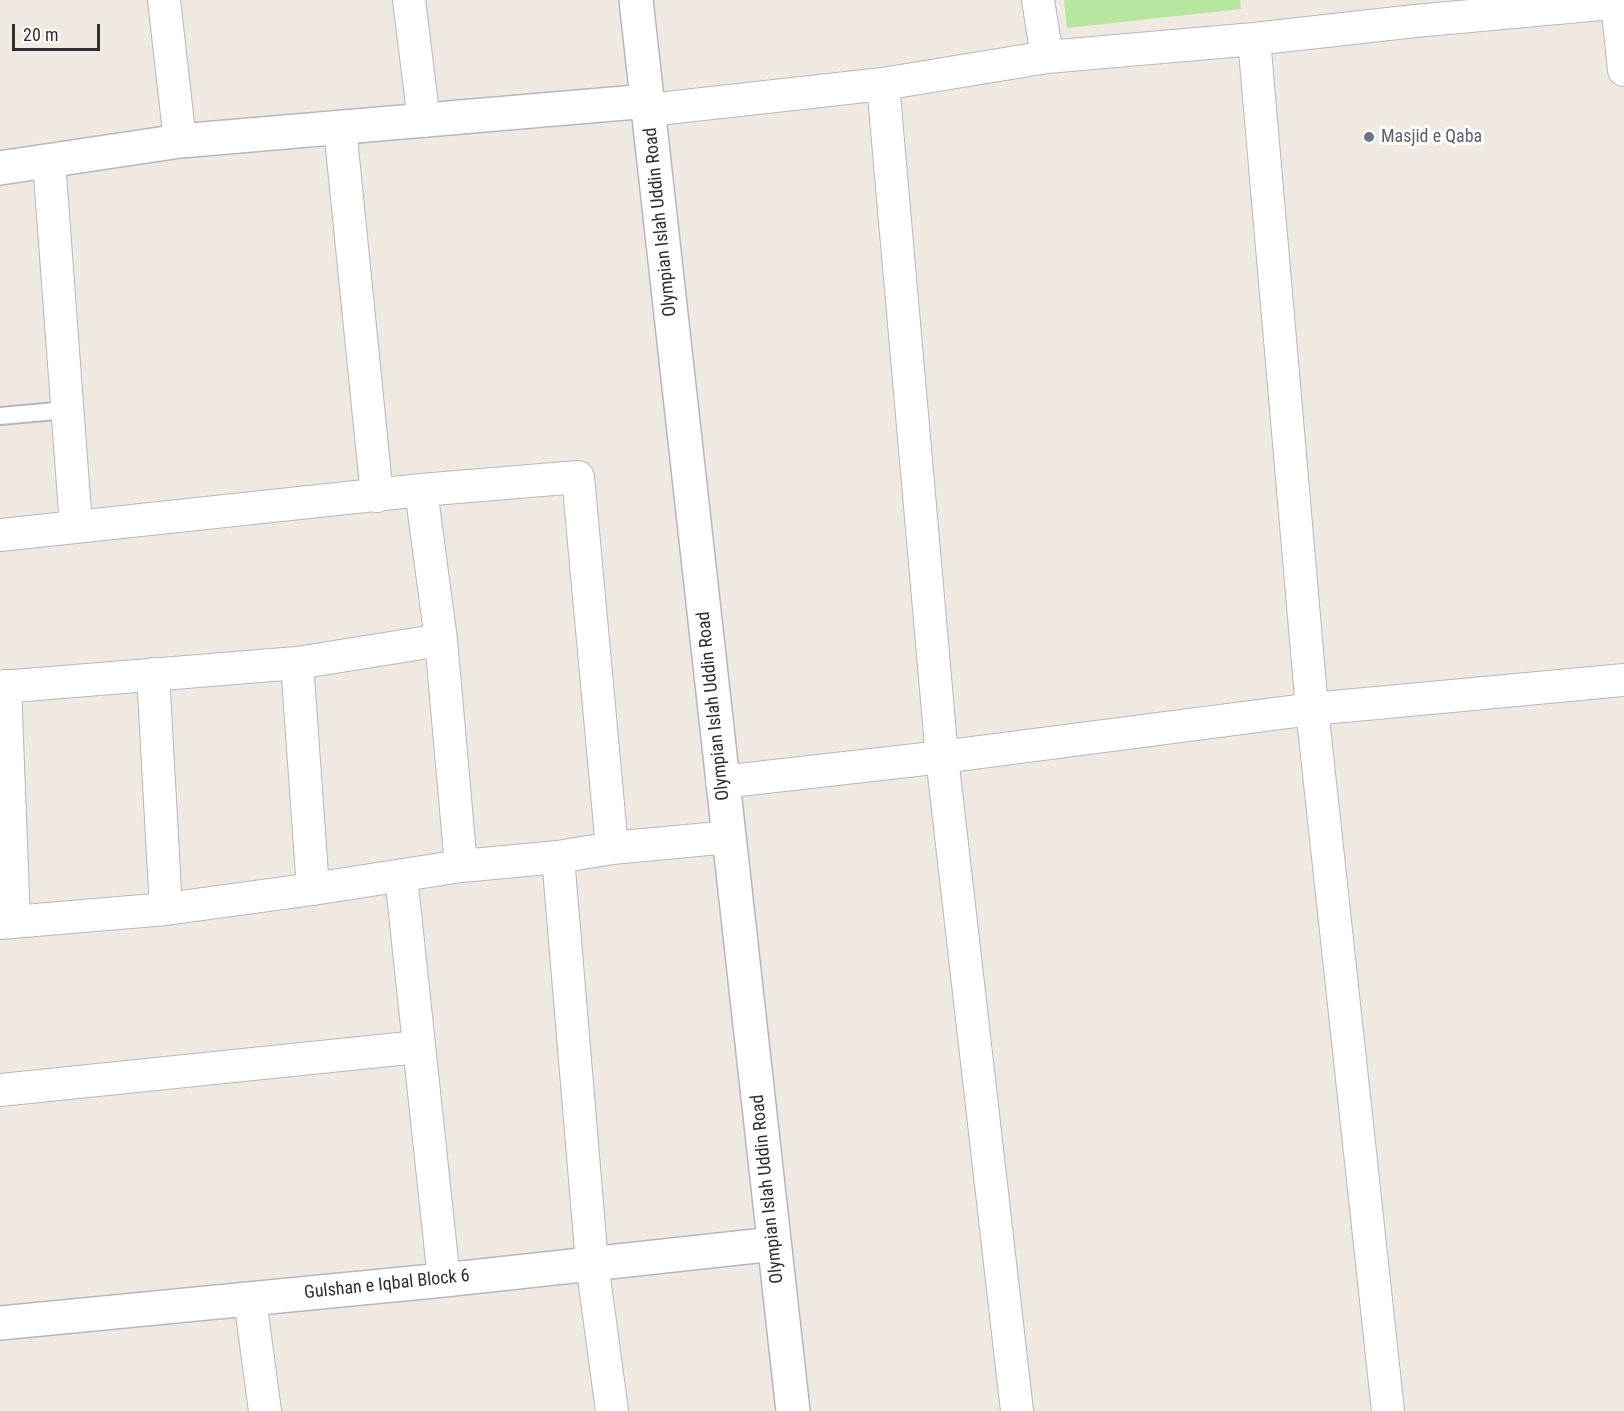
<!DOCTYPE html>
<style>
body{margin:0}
#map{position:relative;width:1624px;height:1411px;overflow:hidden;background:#efe9e1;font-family:"Roboto Condensed",sans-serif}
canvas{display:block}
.scale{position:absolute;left:12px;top:24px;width:88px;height:27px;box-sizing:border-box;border:3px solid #2e2e2e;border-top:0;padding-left:8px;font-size:18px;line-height:21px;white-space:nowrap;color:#2e2e2e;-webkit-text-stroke:4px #fff;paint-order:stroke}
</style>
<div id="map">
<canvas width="1624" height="1411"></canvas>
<div class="scale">20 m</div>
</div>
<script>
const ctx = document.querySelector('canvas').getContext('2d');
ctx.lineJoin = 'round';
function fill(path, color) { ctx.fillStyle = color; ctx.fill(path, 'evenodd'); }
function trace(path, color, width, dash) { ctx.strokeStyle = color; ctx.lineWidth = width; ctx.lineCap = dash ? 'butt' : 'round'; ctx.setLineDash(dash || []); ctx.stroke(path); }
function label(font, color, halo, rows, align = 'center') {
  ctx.font = font + ' "Roboto Condensed",sans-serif'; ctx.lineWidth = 6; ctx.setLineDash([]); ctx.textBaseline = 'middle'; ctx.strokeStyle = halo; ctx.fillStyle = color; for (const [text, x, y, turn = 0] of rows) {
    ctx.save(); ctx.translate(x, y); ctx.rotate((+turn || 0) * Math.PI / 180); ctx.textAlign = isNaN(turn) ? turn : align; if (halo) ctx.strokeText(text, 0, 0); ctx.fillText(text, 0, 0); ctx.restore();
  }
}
fill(new Path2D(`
 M 1064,0 L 1240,0 L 1241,9 L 1067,28 Z`), '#b6e59e');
const lane = new Path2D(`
 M 0,416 L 67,410`);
const street = new Path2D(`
 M 164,0 L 180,141
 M 409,0 L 424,121
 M 1038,0 L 1047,57
 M 1617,3 L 1624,70
 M 1254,39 L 1312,709 L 1388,1411
 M 883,84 L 942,757 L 1017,1411
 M 649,110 L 883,84 L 1047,57 L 1254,39 L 1415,21 L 1624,2
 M 340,128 L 377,496
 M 49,161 L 76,526
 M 421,490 L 441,640 L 461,866
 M 0,535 L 421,490 L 578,477 L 612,848
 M 297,663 L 313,889
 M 153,674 L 166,909
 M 5,686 L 14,921
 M 0,687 L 297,663 L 441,640
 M 722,782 L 942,757 L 1312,709 L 1624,680
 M 558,857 L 592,1263 L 612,1411
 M 401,876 L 444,1280
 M 0,923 L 166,909 L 313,889 L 461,866 L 558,857 L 612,848 L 729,837
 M 0,1090 L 418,1047
 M 250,1299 L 265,1411`);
const secondary = new Path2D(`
 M 636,0 L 793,1411
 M 0,168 L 180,141 L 648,101
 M 0,1323 L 444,1280 L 774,1244`);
trace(lane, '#b4b7c1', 20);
trace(street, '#b4b7c1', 34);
trace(secondary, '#b4b7c1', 36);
trace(lane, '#fff', 16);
trace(street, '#fff', 32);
trace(secondary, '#fff', 33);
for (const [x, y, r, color] of [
 [1369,137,6,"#6b7280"]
]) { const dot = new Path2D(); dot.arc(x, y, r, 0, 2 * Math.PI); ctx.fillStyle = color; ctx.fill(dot); trace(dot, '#fff', 2); }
label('18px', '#5b616d', '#fff', [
 ["Masjid e Qaba",1381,137]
], 'left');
label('18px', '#2e2e2e', '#fff', [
 ["Olympian Islah Uddin Road",661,222,-96],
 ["Olympian Islah Uddin Road",714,706,-96],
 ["Olympian Islah Uddin Road",768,1189,-96],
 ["Gulshan e Iqbal Block 6",387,1285,-6]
]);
</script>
